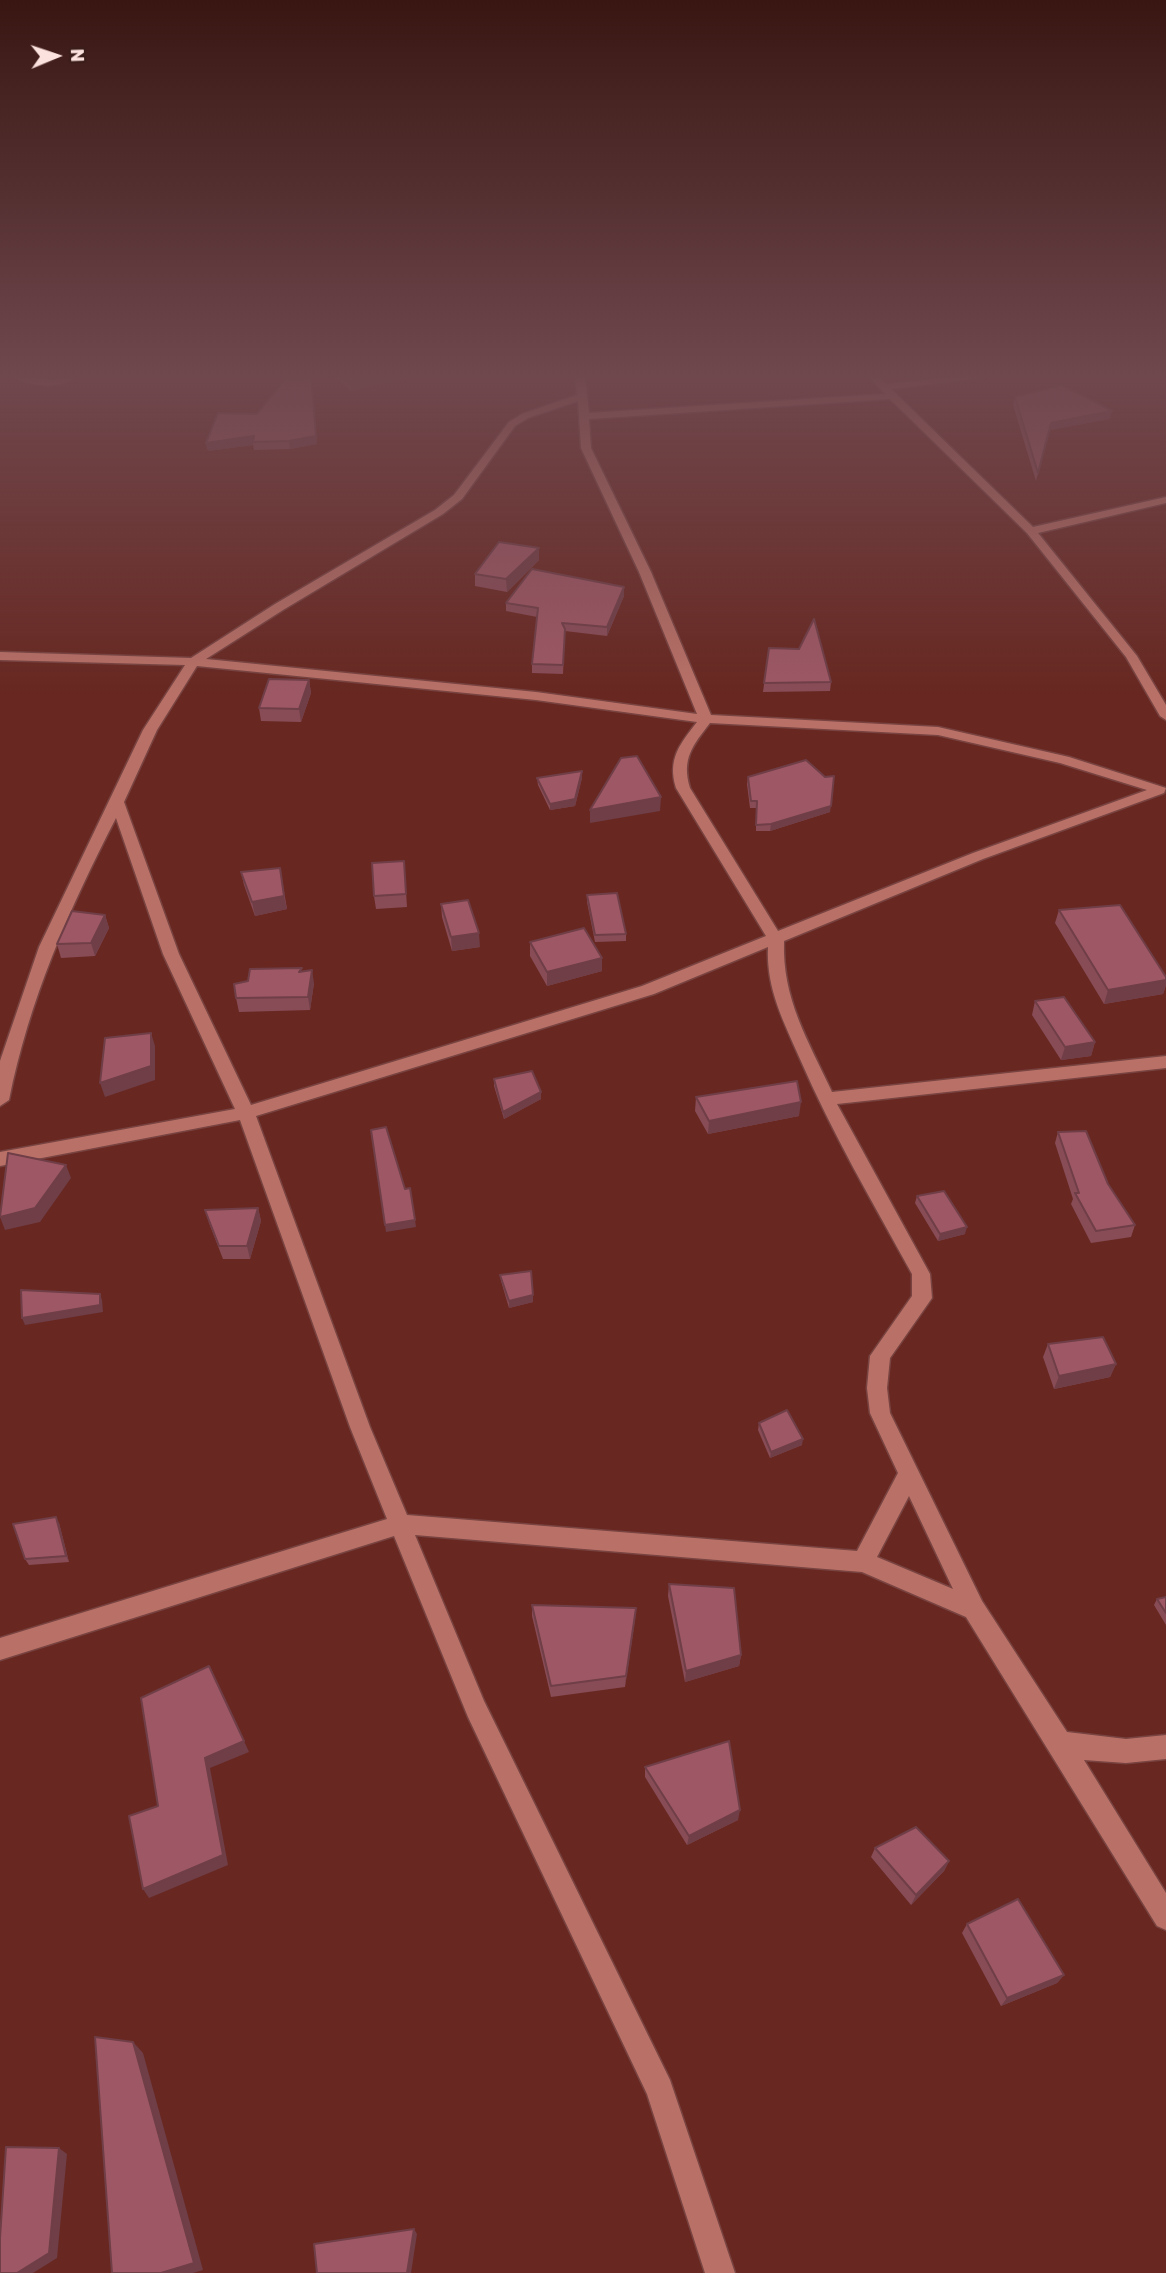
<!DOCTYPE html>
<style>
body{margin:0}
#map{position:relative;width:1166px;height:2273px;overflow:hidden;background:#682821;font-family:Rubik,sans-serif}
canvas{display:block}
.north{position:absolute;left:21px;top:21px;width:70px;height:70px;-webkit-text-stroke:5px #3a1d19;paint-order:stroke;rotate:88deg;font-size:19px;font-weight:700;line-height:28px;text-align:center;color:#fbe2de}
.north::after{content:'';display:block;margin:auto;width:24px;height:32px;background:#fbe2de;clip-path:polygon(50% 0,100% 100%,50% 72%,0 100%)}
</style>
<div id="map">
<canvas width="1166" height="2273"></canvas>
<div class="north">N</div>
</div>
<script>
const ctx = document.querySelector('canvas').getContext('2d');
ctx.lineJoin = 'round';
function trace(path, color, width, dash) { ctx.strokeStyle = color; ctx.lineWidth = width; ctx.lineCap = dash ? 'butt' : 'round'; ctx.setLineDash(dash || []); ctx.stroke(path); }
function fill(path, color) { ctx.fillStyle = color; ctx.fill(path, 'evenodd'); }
const minor = new Path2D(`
 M 13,377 L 52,380 L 75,377 C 59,390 30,386 13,377 Z
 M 575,377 L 585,377 L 589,413 L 885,394 L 869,377 L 879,377 L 886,384 L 952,377 L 987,377 L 891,389 L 1033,527 L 1166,497 L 1166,503 L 1038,533 L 1137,656 L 1166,705 L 1166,720 L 1160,716 L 1126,657 L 1027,533 L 890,399 L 589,419 L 591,448 L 651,572 L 711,715 L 938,727 L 1069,757 L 1166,788 L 1164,793 L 983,859 L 784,941 C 782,999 808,1040 832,1092 L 1166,1056 L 1166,1068 L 837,1104 L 930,1274 L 932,1298 L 890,1358 L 887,1388 L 890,1413 L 982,1601 L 1067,1732 L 1126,1739 L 1166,1735 L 1166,1759 L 1126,1763 L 1084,1760 L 1166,1893 L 1166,1930 L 1157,1926 L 966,1617 L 862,1572 L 415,1535 L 484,1701 L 670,2080 L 735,2273 L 705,2273 L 647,2094 L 468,1717 L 394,1536 L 0,1660 L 0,1638 L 387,1519 L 350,1427 L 240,1120 L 0,1166 L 0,1152 L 235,1109 L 163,954 L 116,818 C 69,909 29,1000 9,1100 L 0,1106 L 0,1061 L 39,947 L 143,730 L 185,665 L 0,660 L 0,652 L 191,658 L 275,604 L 435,510 L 454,495 L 509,422 L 522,414 L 577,395 ZM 578,401 L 581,448 L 639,572 L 697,714 L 536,692 L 206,659 L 283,610 L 443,514 L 462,499 L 515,426 L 528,418 ZM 197,666 L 536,700 L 697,722 C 680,744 667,759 676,788 L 766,936 L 642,986 L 251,1105 L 179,954 L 124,802 L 157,730 ZM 710,723 L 938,735 L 1060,763 L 1147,790 L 973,853 L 778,931 L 690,788 C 681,759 693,745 710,723 ZM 768,947 C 766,989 784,1022 800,1059 C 832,1133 873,1203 912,1274 L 912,1296 L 870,1356 L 867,1388 L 870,1413 L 898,1473 L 857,1551 L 407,1515 L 370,1427 L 256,1116 L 654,994 ZM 909,1496 L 953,1589 L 877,1557 Z`);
trace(minor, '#784340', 3);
fill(minor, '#b97167');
fill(new Path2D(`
 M 311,377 L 317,444 L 290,449 L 254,450 L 253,445 L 208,451 L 206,443 L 257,414 Z
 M 334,377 L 409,377 L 351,391 Z
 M 1015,397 L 1110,419 L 1050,430 L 1036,481 L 1013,405 Z
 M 539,548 L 539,560 L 507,592 L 475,586 L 475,574 Z
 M 624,596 L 607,636 L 565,631 L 563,674 L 532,673 L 532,664 L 537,617 L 506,611 L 506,603 Z
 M 769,648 L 831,682 L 830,691 L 763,692 Z
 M 309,680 L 311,693 L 301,722 L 261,721 L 259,708 Z
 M 748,777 L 830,812 L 770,831 L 756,831 L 756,808 L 750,808 L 747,784 Z
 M 537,778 L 582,778 L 575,806 L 550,810 L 538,785 Z
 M 404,861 L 407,907 L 376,909 L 374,896 Z
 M 280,868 L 287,909 L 255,916 L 244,885 L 241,872 Z
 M 587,895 L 626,934 L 626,941 L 595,942 L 587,902 Z
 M 441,904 L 480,947 L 452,951 L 442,917 Z
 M 1059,910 L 1166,977 L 1166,985 L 1163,994 L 1104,1004 L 1055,923 Z
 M 105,915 L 109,928 L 95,956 L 61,958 L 57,944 Z
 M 530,942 L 602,971 L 547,986 L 530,956 Z
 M 302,972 L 314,983 L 310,1010 L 239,1012 L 236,998 L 248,981 Z
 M 1035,1001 L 1095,1042 L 1091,1056 L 1061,1060 L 1032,1015 Z
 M 494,1079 L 541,1099 L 504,1119 L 494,1086 Z
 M 696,1097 L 799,1116 L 708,1134 L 695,1111 Z
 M 1058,1132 L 1108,1184 L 1135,1225 L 1131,1237 L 1091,1243 L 1071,1204 L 1073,1199 L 1055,1143 Z
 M 917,1196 L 965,1234 L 938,1241 L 915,1203 Z
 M 258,1208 L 261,1221 L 250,1259 L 223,1259 L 209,1223 L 205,1210 Z
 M 500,1275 L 533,1302 L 509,1308 L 501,1281 Z
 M 1048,1344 L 1116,1364 L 1110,1377 L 1054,1389 L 1043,1357 Z
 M 759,1423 L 802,1445 L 770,1458 L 758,1430 Z
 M 59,1523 L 69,1562 L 29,1565 L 25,1559 Z
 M 669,1584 L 741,1655 L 739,1666 L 685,1682 L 668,1596 Z
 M 1166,1597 L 1166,1625 L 1154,1605 L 1157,1599 Z
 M 532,1605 L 635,1619 L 625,1687 L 551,1697 L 532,1616 Z
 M 645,1767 L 738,1820 L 687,1845 L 645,1777 Z
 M 875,1848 L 949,1861 L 944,1871 L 911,1905 L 871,1857 Z
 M 967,1924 L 1064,1975 L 1057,1983 L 1001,2006 L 962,1933 Z`), '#884c57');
fill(new Path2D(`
 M 311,377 L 317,444 L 290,449 L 289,441 Z
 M 376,377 L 409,377 L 351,391 L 350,383 Z
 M 1112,411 L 1110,419 L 1050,430 L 1036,481 L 1051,423 Z
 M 254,436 L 253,445 L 208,451 L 206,443 Z
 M 539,548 L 539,560 L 507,592 L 506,579 Z
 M 624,587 L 624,596 L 607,636 L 607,627 Z
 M 309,680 L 311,693 L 301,722 L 299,709 Z
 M 582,771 L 582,778 L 575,806 L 550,810 L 550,804 Z
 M 661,797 L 660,811 L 590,823 L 590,810 Z
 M 831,806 L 830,812 L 770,831 L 771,824 Z
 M 284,896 L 287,909 L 255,916 L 252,902 Z
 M 105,915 L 109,928 L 95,956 L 91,943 Z
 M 479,933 L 480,947 L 452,951 L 451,937 Z
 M 602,958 L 602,971 L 547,986 L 547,972 Z
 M 312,970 L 314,983 L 310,1010 L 308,997 Z
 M 1166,980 L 1166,985 L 1163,994 L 1104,1004 L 1108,990 Z
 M 151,1033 L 155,1046 L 155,1080 L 105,1097 L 100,1083 Z
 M 1095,1042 L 1091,1056 L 1061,1060 L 1065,1047 Z
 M 541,1092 L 541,1099 L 504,1119 L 503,1112 Z
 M 801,1102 L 799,1116 L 708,1134 L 709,1121 Z
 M 66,1165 L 71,1178 L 40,1222 L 5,1230 L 0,1217 Z
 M 258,1208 L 261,1221 L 250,1259 L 247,1246 Z
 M 415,1220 L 416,1227 L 386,1232 L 385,1225 Z
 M 967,1227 L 965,1234 L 938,1241 L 940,1234 Z
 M 100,1294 L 102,1300 L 103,1312 L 25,1325 L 22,1318 Z
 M 533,1295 L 533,1302 L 509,1308 L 509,1301 Z
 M 1116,1364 L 1110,1377 L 1054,1389 L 1059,1376 Z
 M 803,1439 L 802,1445 L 770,1458 L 771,1452 Z
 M 56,1517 L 59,1523 L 69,1562 L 66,1556 Z
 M 636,1608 L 635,1619 L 625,1687 L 626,1676 Z
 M 741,1655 L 739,1666 L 685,1682 L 686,1671 Z
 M 244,1741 L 249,1752 L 210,1768 L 228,1865 L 149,1898 L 143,1889 L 205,1758 Z
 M 740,1810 L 738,1820 L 687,1845 L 689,1836 Z
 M 949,1861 L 944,1871 L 911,1905 L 916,1895 Z
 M 1064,1975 L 1057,1983 L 1001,2006 L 1007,1998 Z
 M 133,2042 L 143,2053 L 203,2270 L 193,2273 L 161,2273 Z
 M 59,2148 L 67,2154 L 57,2258 L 33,2273 L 17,2273 Z
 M 414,2229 L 417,2234 L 411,2273 L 407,2273 Z`), '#6f3e47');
const building = new Path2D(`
 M 287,377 L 311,377 L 316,436 L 289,441 L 253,442 L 254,436 L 206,443 L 218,413 L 257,414 Z
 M 343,377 L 376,377 L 350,383 Z
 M 1062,385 L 1112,411 L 1051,423 L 1038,473 L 1015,397 Z
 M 499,542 L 539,548 L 506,579 L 475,574 Z
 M 532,569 L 624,587 L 607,627 L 562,623 L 565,629 L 563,665 L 532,664 L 538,608 L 506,603 Z
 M 814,619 L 831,682 L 764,683 L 769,648 L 799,649 Z
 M 269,679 L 309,680 L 299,709 L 259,708 Z
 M 637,756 L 661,797 L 590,810 L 621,758 Z
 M 806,760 L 825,777 L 834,776 L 831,806 L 771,824 L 756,825 L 757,801 L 751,801 L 748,777 Z
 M 582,771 L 575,799 L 550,804 L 537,778 Z
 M 404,861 L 406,894 L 374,896 L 372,863 Z
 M 280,868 L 284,896 L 252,902 L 241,872 Z
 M 617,893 L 626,934 L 595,935 L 587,895 Z
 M 468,900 L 479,933 L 451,937 L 441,904 Z
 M 1120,905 L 1166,977 L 1166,980 L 1108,990 L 1059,910 Z
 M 72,911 L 105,915 L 91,943 L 57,944 Z
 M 584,928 L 602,958 L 547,972 L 530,942 Z
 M 302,968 L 299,972 L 312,970 L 308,997 L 236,998 L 234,984 L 248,981 L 250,969 Z
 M 1064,997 L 1095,1042 L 1065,1047 L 1035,1001 Z
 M 151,1033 L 151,1066 L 100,1083 L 105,1038 Z
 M 532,1071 L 541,1092 L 503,1112 L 494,1079 Z
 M 797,1081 L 801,1102 L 709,1121 L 696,1097 Z
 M 386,1127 L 405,1189 L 410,1188 L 415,1220 L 385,1225 L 371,1130 Z
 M 1086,1131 L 1108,1184 L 1135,1225 L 1096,1231 L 1075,1193 L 1079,1193 L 1058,1132 Z
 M 8,1153 L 66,1165 L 35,1208 L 0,1217 Z
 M 944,1191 L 967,1227 L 940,1234 L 917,1196 Z
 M 258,1208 L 247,1246 L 219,1246 L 205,1210 Z
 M 531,1271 L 533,1295 L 509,1301 L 500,1275 Z
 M 21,1290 L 100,1294 L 100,1305 L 22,1318 Z
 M 1103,1337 L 1116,1364 L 1059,1376 L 1048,1344 Z
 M 787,1410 L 803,1439 L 771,1452 L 759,1423 Z
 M 56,1517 L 66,1556 L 25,1559 L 13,1524 Z
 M 669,1584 L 734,1588 L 741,1655 L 686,1671 Z
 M 1166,1597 L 1166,1613 L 1157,1599 Z
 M 532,1605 L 636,1608 L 626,1676 L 551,1686 Z
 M 209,1666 L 244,1741 L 205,1758 L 223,1855 L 143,1889 L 129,1816 L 158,1806 L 141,1698 Z
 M 729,1741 L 740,1810 L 689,1836 L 645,1767 Z
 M 916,1827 L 949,1861 L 916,1895 L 875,1848 Z
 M 1018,1899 L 1064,1975 L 1007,1998 L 967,1924 Z
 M 95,2037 L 133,2042 L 194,2263 L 161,2273 L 112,2273 Z
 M 6,2147 L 59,2148 L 49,2253 L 17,2273 L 0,2273 L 0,2238 Z
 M 414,2229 L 407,2273 L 317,2273 L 314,2244 Z`);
fill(building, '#9e5865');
trace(building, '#6f3e47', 2);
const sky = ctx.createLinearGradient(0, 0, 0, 696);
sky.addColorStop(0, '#391612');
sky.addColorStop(0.54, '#6f484e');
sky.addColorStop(1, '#6f484e00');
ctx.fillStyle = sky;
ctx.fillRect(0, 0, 1166, 696);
</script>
